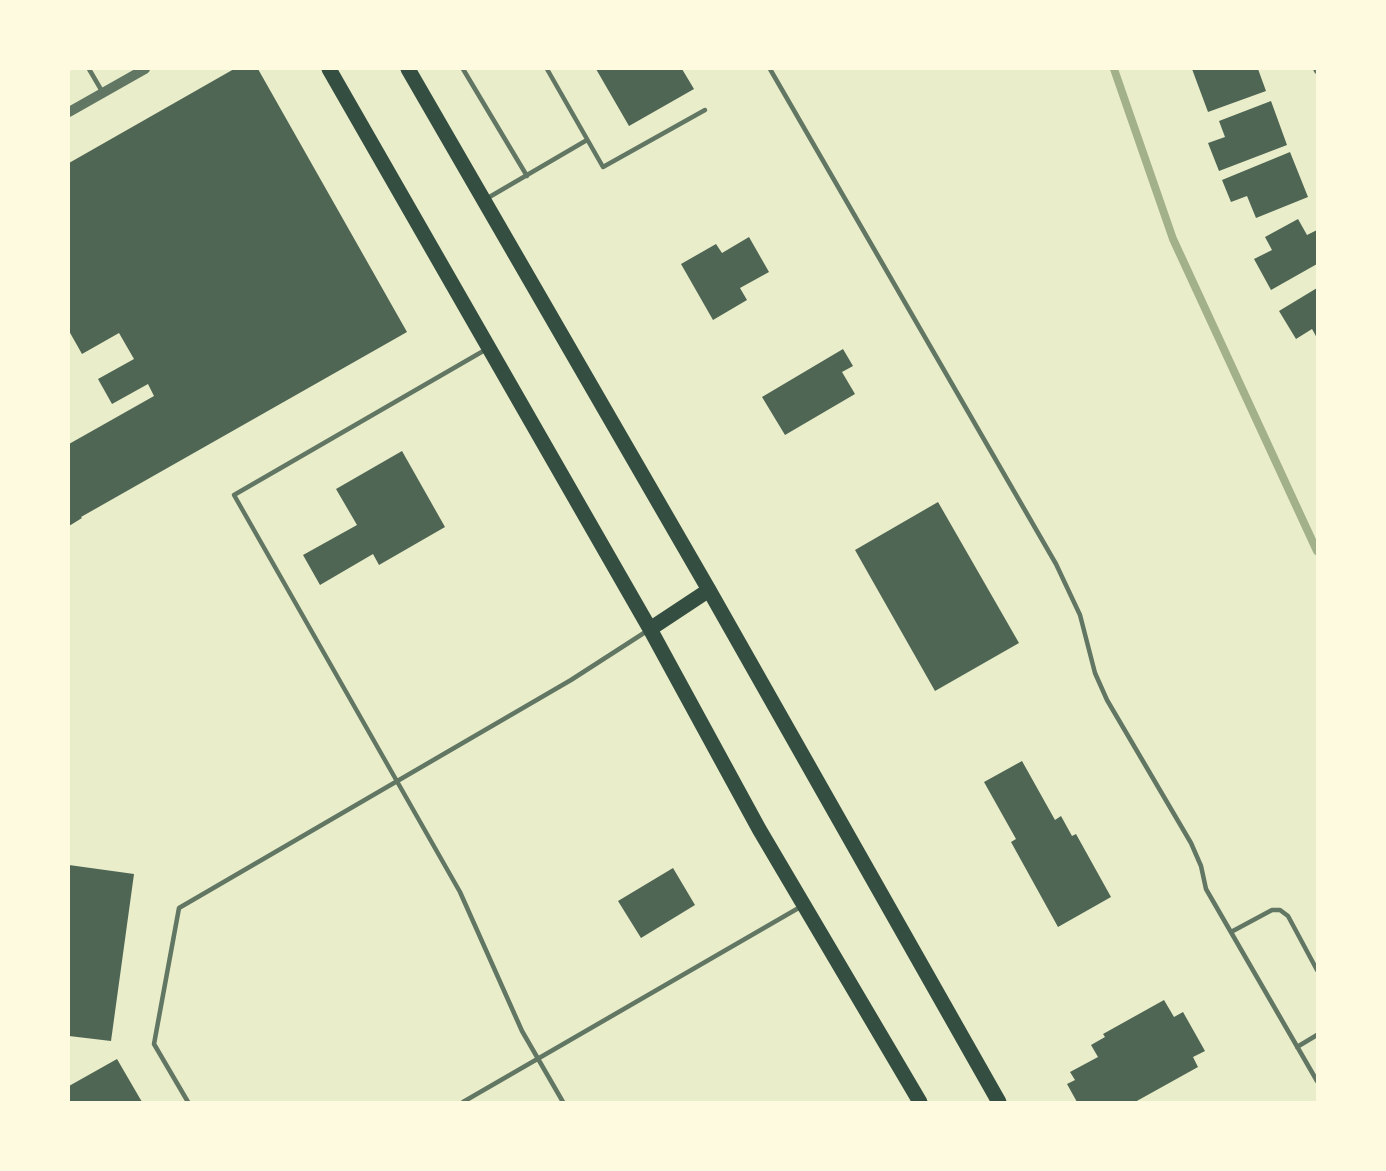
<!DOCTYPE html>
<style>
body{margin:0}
#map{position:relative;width:1386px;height:1171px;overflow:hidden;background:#e9edc9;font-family:Poppins,sans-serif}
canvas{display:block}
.frame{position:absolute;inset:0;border:70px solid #fefae0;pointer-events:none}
</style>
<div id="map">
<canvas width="1386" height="1171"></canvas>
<div class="frame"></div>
</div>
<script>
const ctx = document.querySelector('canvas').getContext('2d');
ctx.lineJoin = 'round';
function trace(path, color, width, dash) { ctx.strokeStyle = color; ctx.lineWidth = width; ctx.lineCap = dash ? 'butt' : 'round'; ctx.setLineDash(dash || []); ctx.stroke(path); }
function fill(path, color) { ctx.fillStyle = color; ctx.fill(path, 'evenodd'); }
trace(new Path2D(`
 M 1114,69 L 1173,239 L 1317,551`), '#a3b18a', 8);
fill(new Path2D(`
 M 234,69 L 258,69 L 407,332 L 81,517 L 82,518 L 69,526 L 69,444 L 154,396 L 148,384 L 112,404 L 98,379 L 134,359 L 119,333 L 82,354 L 69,331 L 69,163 Z
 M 596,69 L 682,69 L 694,89 L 629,126 Z
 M 1192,69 L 1258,69 L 1266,91 L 1208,112 Z
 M 1271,101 L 1287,145 L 1219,171 L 1208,143 L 1225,137 L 1219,121 Z
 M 1290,152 L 1308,197 L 1256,218 L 1247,196 L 1231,202 L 1222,180 Z
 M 1298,219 L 1307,235 L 1317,230 L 1317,264 L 1271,290 L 1254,259 L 1272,250 L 1265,237 Z
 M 749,237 L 769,272 L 740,288 L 747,300 L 713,320 L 681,264 L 716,244 L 722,253 Z
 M 1317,288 L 1317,338 L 1312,329 L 1296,339 L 1279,311 Z
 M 843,349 L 853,366 L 842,372 L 855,394 L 785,435 L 762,397 Z
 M 402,451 L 445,527 L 379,565 L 373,554 L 320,585 L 303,555 L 357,525 L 336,489 Z
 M 938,502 L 1019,643 L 935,691 L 855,550 Z
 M 1022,761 L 1055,820 L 1061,816 L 1072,836 L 1076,834 L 1111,897 L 1058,927 L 1011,842 L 1016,839 L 984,782 Z
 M 69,865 L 134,874 L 111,1041 L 69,1036 Z
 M 673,868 L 695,905 L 641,938 L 618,901 Z
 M 1164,1000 L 1174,1017 L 1183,1012 L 1205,1051 L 1193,1057 L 1198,1067 L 1135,1102 L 1077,1102 L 1067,1084 L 1075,1080 L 1070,1072 L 1098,1057 L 1091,1045 L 1105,1037 L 1103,1034 Z
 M 117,1059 L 142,1102 L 69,1102 L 69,1086 Z`), '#4f6655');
trace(new Path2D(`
 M 89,69 L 103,93
 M 463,69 L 527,176
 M 547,69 L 603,167 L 705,110
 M 770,69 L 1056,564 L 1080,615 L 1095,673 L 1107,700 L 1191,843 L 1201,866 L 1206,889 L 1317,1081
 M 486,199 L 587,140
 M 485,350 L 234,495 L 460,892 L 522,1031 L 563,1102
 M 1231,932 L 1272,910 L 1280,910 L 1288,916 L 1317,970
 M 1297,1047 L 1317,1035
 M 188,1102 L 154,1044 L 179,908 L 571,680 L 647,631
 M 463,1102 L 802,906`), '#617663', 4.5);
trace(new Path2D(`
 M 1316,69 L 1317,71`), '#617663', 6);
trace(new Path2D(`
 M 69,112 L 145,69`), '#617663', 10);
trace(new Path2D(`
 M 329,69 L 650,629 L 759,829 L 920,1102
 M 408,69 L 709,590 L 999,1102
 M 650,629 L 709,590`), '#344e41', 15);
</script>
